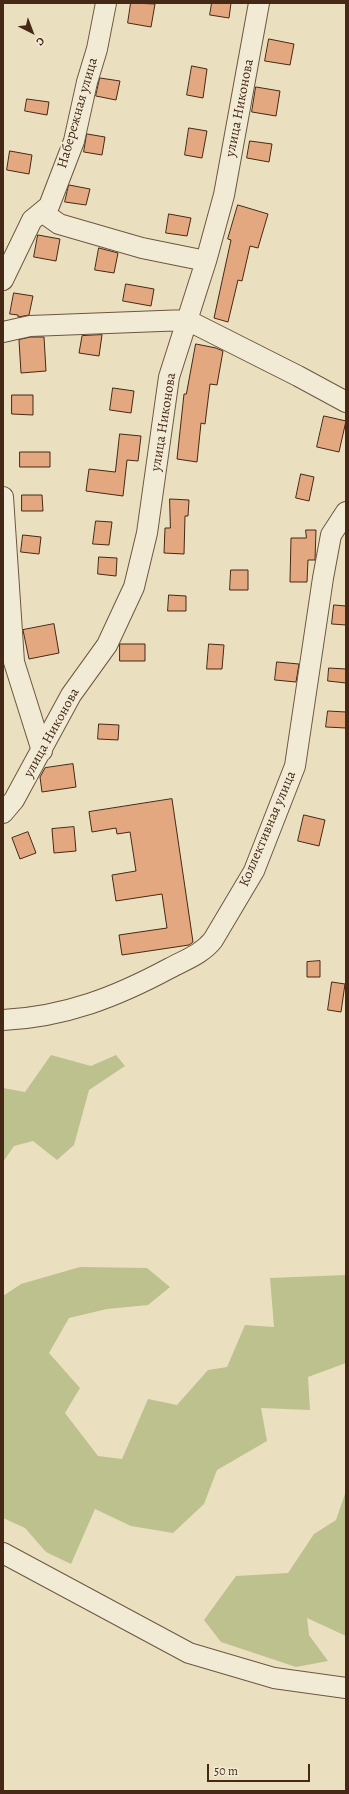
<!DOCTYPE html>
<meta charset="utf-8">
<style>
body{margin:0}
#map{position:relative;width:349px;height:1794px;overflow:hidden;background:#eae0bf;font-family:Alegreya,serif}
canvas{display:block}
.frame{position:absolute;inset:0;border:4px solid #452816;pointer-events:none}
.north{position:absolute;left:12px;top:12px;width:40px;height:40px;-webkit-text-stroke:3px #f1ebd5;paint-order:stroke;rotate:138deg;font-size:11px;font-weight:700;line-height:16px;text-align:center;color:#452816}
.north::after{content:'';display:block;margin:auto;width:14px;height:18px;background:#452816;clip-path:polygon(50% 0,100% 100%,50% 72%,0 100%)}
.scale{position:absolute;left:207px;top:1764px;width:103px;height:18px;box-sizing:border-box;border:2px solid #452816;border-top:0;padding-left:5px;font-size:12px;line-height:14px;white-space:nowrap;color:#452816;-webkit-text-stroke:3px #f1ebd5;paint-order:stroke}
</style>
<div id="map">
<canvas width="349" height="1794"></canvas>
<div class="frame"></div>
<div class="north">С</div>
<div class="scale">50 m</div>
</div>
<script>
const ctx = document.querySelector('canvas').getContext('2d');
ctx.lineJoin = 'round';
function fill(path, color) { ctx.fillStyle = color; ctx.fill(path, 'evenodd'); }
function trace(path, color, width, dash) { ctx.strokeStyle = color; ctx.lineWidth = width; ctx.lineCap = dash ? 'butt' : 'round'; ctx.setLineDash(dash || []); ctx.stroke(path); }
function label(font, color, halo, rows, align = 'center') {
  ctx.font = font + ' Alegreya,serif'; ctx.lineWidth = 4; ctx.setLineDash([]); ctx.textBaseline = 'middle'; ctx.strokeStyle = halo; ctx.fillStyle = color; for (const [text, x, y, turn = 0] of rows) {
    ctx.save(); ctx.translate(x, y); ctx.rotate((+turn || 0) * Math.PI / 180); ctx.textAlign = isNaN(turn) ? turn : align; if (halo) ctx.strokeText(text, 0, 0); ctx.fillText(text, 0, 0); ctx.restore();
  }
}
fill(new Path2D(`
 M 51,1055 L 91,1066 L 116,1055 L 125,1066 L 89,1090 L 74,1145 L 57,1160 L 33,1141 L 14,1146 L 3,1162 L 3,1088 L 25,1092 Z
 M 80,1267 L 147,1268 L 170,1287 L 148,1305 L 107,1309 L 69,1318 L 49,1353 L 80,1388 L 65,1413 L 98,1456 L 122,1459 L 148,1399 L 177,1405 L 208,1370 L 227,1367 L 245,1325 L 274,1327 L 270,1278 L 346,1275 L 346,1363 L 308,1377 L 310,1410 L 261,1408 L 267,1441 L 217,1470 L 204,1504 L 173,1533 L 131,1526 L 95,1509 L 71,1564 L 46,1552 L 25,1528 L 3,1518 L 3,1296 L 21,1284 Z
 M 346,1491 L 346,1636 L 307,1618 L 309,1635 L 328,1661 L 296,1667 L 221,1642 L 204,1620 L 236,1576 L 288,1573 L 314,1534 L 336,1520 Z`), '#bcc18e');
const building = new Path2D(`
 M 131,3 L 155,4 L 151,27 L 128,23 Z
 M 212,3 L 231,3 L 229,18 L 210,15 Z
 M 269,39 L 294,44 L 290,65 L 265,61 Z
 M 192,66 L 207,69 L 203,98 L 187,95 Z
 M 100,78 L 120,81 L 116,100 L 96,96 Z
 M 256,87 L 280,91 L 276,116 L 252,112 Z
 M 27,99 L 49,102 L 47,115 L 25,111 Z
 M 189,128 L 207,131 L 202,158 L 185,155 Z
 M 87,134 L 105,137 L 102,155 L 84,152 Z
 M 250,141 L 272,144 L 269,162 L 247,158 Z
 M 10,151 L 32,155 L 29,174 L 7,170 Z
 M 69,185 L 90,189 L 86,205 L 65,202 Z
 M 238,205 L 268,214 L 258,248 L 250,246 L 242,281 L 238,280 L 228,322 L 214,318 L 231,240 L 228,239 Z
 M 169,214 L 191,218 L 187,236 L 166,233 Z
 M 38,235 L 60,239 L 56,261 L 34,257 Z
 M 99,248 L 118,253 L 114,273 L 95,270 Z
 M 126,284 L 154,289 L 151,306 L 123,301 Z
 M 14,293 L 33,296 L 29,315 L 18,317 L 18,315 L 10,314 Z
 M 102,335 L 99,356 L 79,353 L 82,336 Z
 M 31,337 L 44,337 L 46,371 L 21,373 L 19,340 Z
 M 196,344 L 216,348 L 223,351 L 217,385 L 210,384 L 205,424 L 201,423 L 197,462 L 177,459 L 184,394 L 186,394 Z
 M 113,388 L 134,391 L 131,413 L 110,410 Z
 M 12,395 L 33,395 L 33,415 L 12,414 Z
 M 324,416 L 346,421 L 339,452 L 317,447 Z
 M 120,434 L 141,436 L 138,461 L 127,460 L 123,496 L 86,491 L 89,469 L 115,472 Z
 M 20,452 L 50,452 L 50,467 L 20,467 Z
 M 301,474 L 314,477 L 309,501 L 296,498 Z
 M 22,495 L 42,495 L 43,511 L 22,511 Z
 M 170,499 L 189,500 L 188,516 L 185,516 L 184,554 L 164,553 L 165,528 L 170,528 Z
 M 96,521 L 112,522 L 109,545 L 93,544 Z
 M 306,530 L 316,530 L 315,560 L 308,560 L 307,582 L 290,582 L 291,538 L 306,538 Z
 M 23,535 L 41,537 L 39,554 L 21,552 Z
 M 99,557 L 117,558 L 116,576 L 98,574 Z
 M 231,570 L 248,570 L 248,590 L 230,590 Z
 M 169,595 L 186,596 L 186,611 L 168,611 Z
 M 334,605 L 346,606 L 346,625 L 332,624 Z
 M 54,624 L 59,653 L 29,659 L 23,630 Z
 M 120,644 L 145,644 L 145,661 L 120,661 Z
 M 209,644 L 224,645 L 222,669 L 207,669 Z
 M 277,662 L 299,664 L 296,682 L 275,680 Z
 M 329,668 L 346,669 L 346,683 L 328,681 Z
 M 328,711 L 346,712 L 346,728 L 326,727 Z
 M 99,724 L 119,725 L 118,740 L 98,739 Z
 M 73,764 L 76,787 L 42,792 L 40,777 L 45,768 Z
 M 172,799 L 193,942 L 189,945 L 122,955 L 119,935 L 167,928 L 162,894 L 116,901 L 112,875 L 136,871 L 130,832 L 117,834 L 116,828 L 92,832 L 89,812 Z
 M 304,815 L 325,820 L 319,846 L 298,841 Z
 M 74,827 L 76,851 L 54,853 L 52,829 Z
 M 28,832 L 36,853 L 20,859 L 12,838 Z
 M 320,961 L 320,977 L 307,977 L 307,962 Z
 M 332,982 L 345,984 L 341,1012 L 328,1010 Z`);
fill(building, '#e3a880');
trace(building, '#452816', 1);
const minor = new Path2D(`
 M 42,212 L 59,224 L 142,248 L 206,261
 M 3,280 L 32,220 L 49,206 L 74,141 L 87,82 L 97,49 L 106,3
 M 3,332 L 30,326 L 187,320 L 298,376 L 346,402
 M 3,497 L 14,662 L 42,751
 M 3,813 L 14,800 L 71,695 L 107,645 L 134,587 L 147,533 L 169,377 L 206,261 L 224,195 L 259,3
 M 3,1020 C 65,1017 116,997 170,968 C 185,960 202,954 213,940 L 254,871 L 295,766 L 323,578 L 331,535 L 346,512
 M 3,1553 L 189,1653 L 274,1678 L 346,1688`);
trace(minor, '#6e5640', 22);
trace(minor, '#f1ebd5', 20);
label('14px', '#452816', '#f1ebd5', [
 ["улица Никонова",240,108,-79],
 ["Набережная улица",78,113,-74],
 ["улица Никонова",164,422,-81],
 ["улица Никонова",52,733,-61],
 ["Коллективная улица",268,829,-67]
]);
</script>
